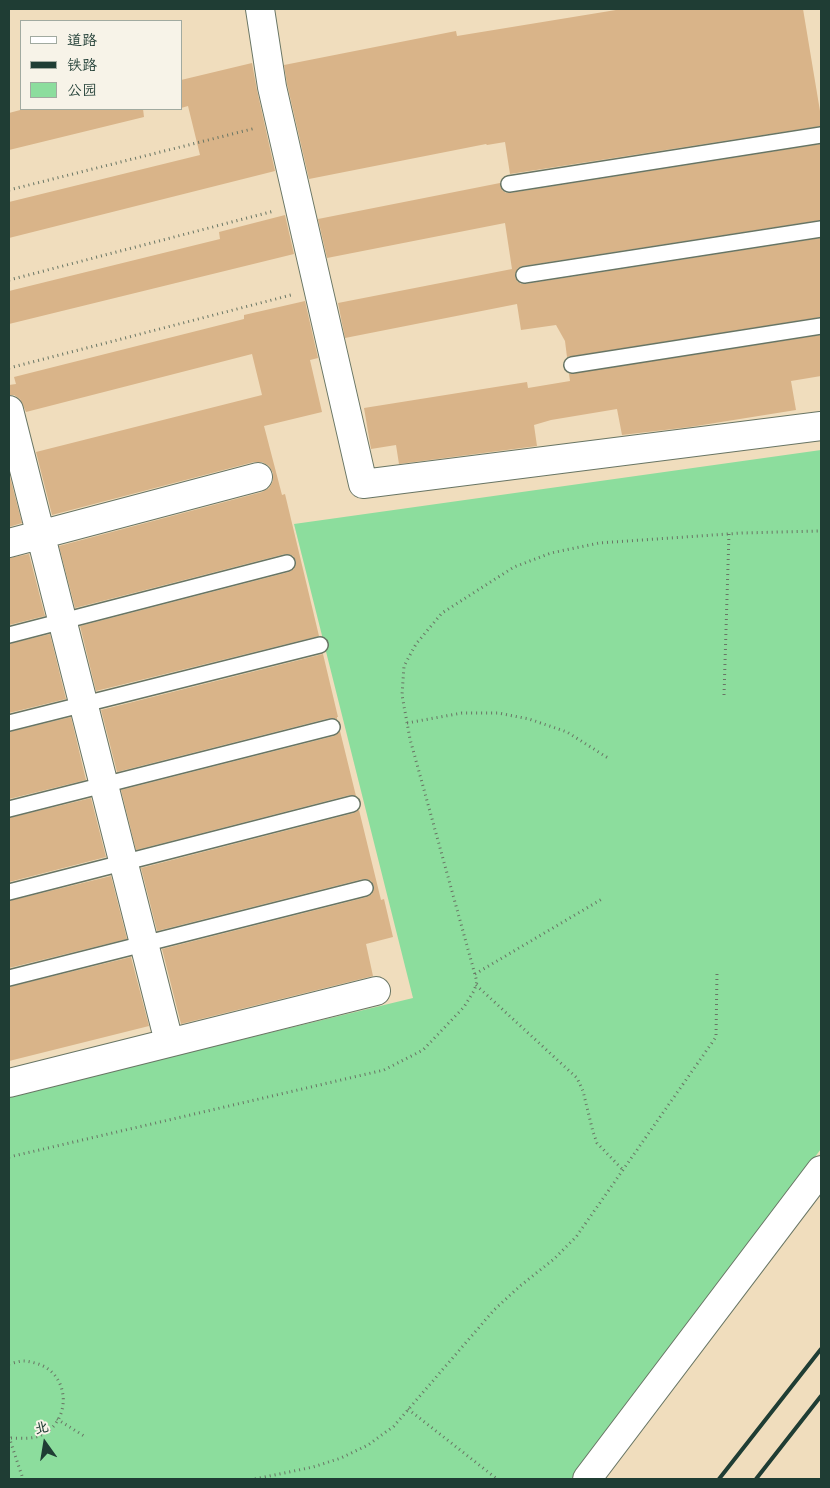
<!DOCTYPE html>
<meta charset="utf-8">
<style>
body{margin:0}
#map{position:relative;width:830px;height:1488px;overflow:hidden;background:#f0ddbd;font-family:"Comic Neue","LXGW WenKai TC",sans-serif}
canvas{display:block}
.frame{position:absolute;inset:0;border:10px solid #1f3d34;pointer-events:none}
.legend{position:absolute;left:20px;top:20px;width:162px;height:90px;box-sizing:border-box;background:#f7f3e8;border:1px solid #a1aaa0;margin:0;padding:6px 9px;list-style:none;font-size:15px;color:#1f3d34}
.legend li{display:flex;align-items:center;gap:10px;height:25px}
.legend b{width:25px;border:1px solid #a1aaa0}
.north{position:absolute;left:20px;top:1418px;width:50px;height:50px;-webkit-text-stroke:4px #f7f3e8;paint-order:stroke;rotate:347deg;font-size:14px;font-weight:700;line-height:20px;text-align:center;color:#1f3d34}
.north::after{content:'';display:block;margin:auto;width:18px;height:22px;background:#1f3d34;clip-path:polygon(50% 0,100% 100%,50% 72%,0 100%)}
</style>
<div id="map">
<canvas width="830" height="1488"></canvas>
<div class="frame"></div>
<ul class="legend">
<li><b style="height:6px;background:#fff"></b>道路</li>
<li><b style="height:6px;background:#1f3d34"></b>铁路</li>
<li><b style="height:14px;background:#8cdd9d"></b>公园</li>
</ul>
<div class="north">北</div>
</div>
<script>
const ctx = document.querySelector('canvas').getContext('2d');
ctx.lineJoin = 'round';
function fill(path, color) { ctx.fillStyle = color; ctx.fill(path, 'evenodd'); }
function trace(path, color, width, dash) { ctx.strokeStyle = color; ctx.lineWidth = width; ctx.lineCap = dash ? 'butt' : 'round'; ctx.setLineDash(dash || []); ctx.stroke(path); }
fill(new Path2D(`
 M 821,450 L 821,1149 L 571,1479 L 9,1479 L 9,1096 L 413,998 L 294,524 Z`), '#8cdd9d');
fill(new Path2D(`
 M 622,9 L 803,9 L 821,117 L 821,126 L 510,174 L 505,142 L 487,145 L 486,144 L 309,179 L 287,84 L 284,65 L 456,31 L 457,36 Z
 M 252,63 L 257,90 L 275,171 L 9,238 L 9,202 L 200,155 L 188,106 L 181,108 L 181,80 Z
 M 24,109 L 143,109 L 144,117 L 9,150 L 9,113 Z
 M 821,144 L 821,220 L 523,266 L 518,268 L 515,276 L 517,281 L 521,284 L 525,284 L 821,238 L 821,317 L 567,357 L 565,341 L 556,325 L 521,330 L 517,304 L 345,338 L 338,303 L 512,269 L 505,223 L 327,258 L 318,219 L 500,183 L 502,190 L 506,193 L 510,193 Z
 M 285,215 L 294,254 L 9,324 L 9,291 L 220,239 L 219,232 Z
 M 305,301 L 318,358 L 310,360 L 322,412 L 264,426 L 282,495 L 285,494 L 319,636 L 96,691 L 80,626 L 289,572 L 294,569 L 296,561 L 293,556 L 289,554 L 285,554 L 75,608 L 59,546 L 262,492 L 269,488 L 273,481 L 273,473 L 269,466 L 262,462 L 254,462 L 52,515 L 36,452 L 262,395 L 252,354 L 26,412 L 20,399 L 14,395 L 9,395 L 9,385 L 16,384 L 14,377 L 244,319 L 244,315 Z
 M 821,335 L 821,376 L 791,381 L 796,410 L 690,427 L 622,435 L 617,409 L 551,420 L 534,425 L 537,446 L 399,464 L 396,445 L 371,449 L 364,408 L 527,382 L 528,388 L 570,381 L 569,374 Z
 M 9,473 L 22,523 L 9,527 Z
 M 29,554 L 45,616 L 9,625 L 9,558 Z
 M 50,634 L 66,699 L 9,713 L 9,644 Z
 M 323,654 L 338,717 L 337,717 L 337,719 L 330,718 L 117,772 L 101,710 Z
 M 71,717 L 86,780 L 9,799 L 9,732 Z
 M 340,731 L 356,796 L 350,795 L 136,850 L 121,790 L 334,736 Z
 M 91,798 L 106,857 L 9,882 L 9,818 Z
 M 359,810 L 381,900 L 384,899 L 393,937 L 366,944 L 373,976 L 181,1024 L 162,949 L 367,897 L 372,894 L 374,886 L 371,881 L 367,879 L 363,879 L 157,931 L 141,868 L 354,813 Z
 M 111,876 L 127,939 L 9,968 L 9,901 Z
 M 131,957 L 149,1026 L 9,1061 L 9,987 Z`), '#d9b489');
const lane = new Path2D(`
 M 509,184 L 821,135
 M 524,275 L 821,229
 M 572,365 L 821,326
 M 9,635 L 287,563
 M 9,723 L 320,645
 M 9,809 L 332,727
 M 9,892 L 352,804
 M 9,978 L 365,888`);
const street = new Path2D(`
 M 260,9 L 272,87 L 363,484 L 821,426
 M 9,410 L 169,1042
 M 9,543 L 258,477
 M 9,1083 L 376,991
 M 587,1479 L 821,1170`);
trace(lane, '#687564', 18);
trace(street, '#687564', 30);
trace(new Path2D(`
 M 9,190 L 256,128
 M 9,280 L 274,211
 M 9,368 L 291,295
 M 724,695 L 729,533
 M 407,723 L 462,713 L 498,713 L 529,719 L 567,732 L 608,758
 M 475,974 L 602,899
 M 476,985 L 577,1078 L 583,1091 L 593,1132 L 597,1143 L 623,1170
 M 9,1157 L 384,1070 L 423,1050 L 464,1007 L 474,991 L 477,982 L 410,739 L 402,695 L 404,666 L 416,644 L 442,613 L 514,567 L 551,553 L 599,543 L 742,533 L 821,531
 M 9,1364 C 14,1363 19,1361 24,1361 C 27,1361 31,1362 35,1363 C 72,1372 73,1426 36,1437 C 28,1439 17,1438 9,1438
 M 408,1409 L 497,1479
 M 57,1419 L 84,1436
 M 9,1437 L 23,1479
 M 255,1479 L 313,1467 L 341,1458 L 368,1445 L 394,1426 L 494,1310 L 520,1286 L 554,1259 L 576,1237 L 716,1037 L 717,972`), '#687564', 3, [1, 4]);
trace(lane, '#fff', 15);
trace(street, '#fff', 28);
trace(new Path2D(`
 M 719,1479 L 821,1349
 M 756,1479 L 821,1396`), '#1f3d34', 4);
</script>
